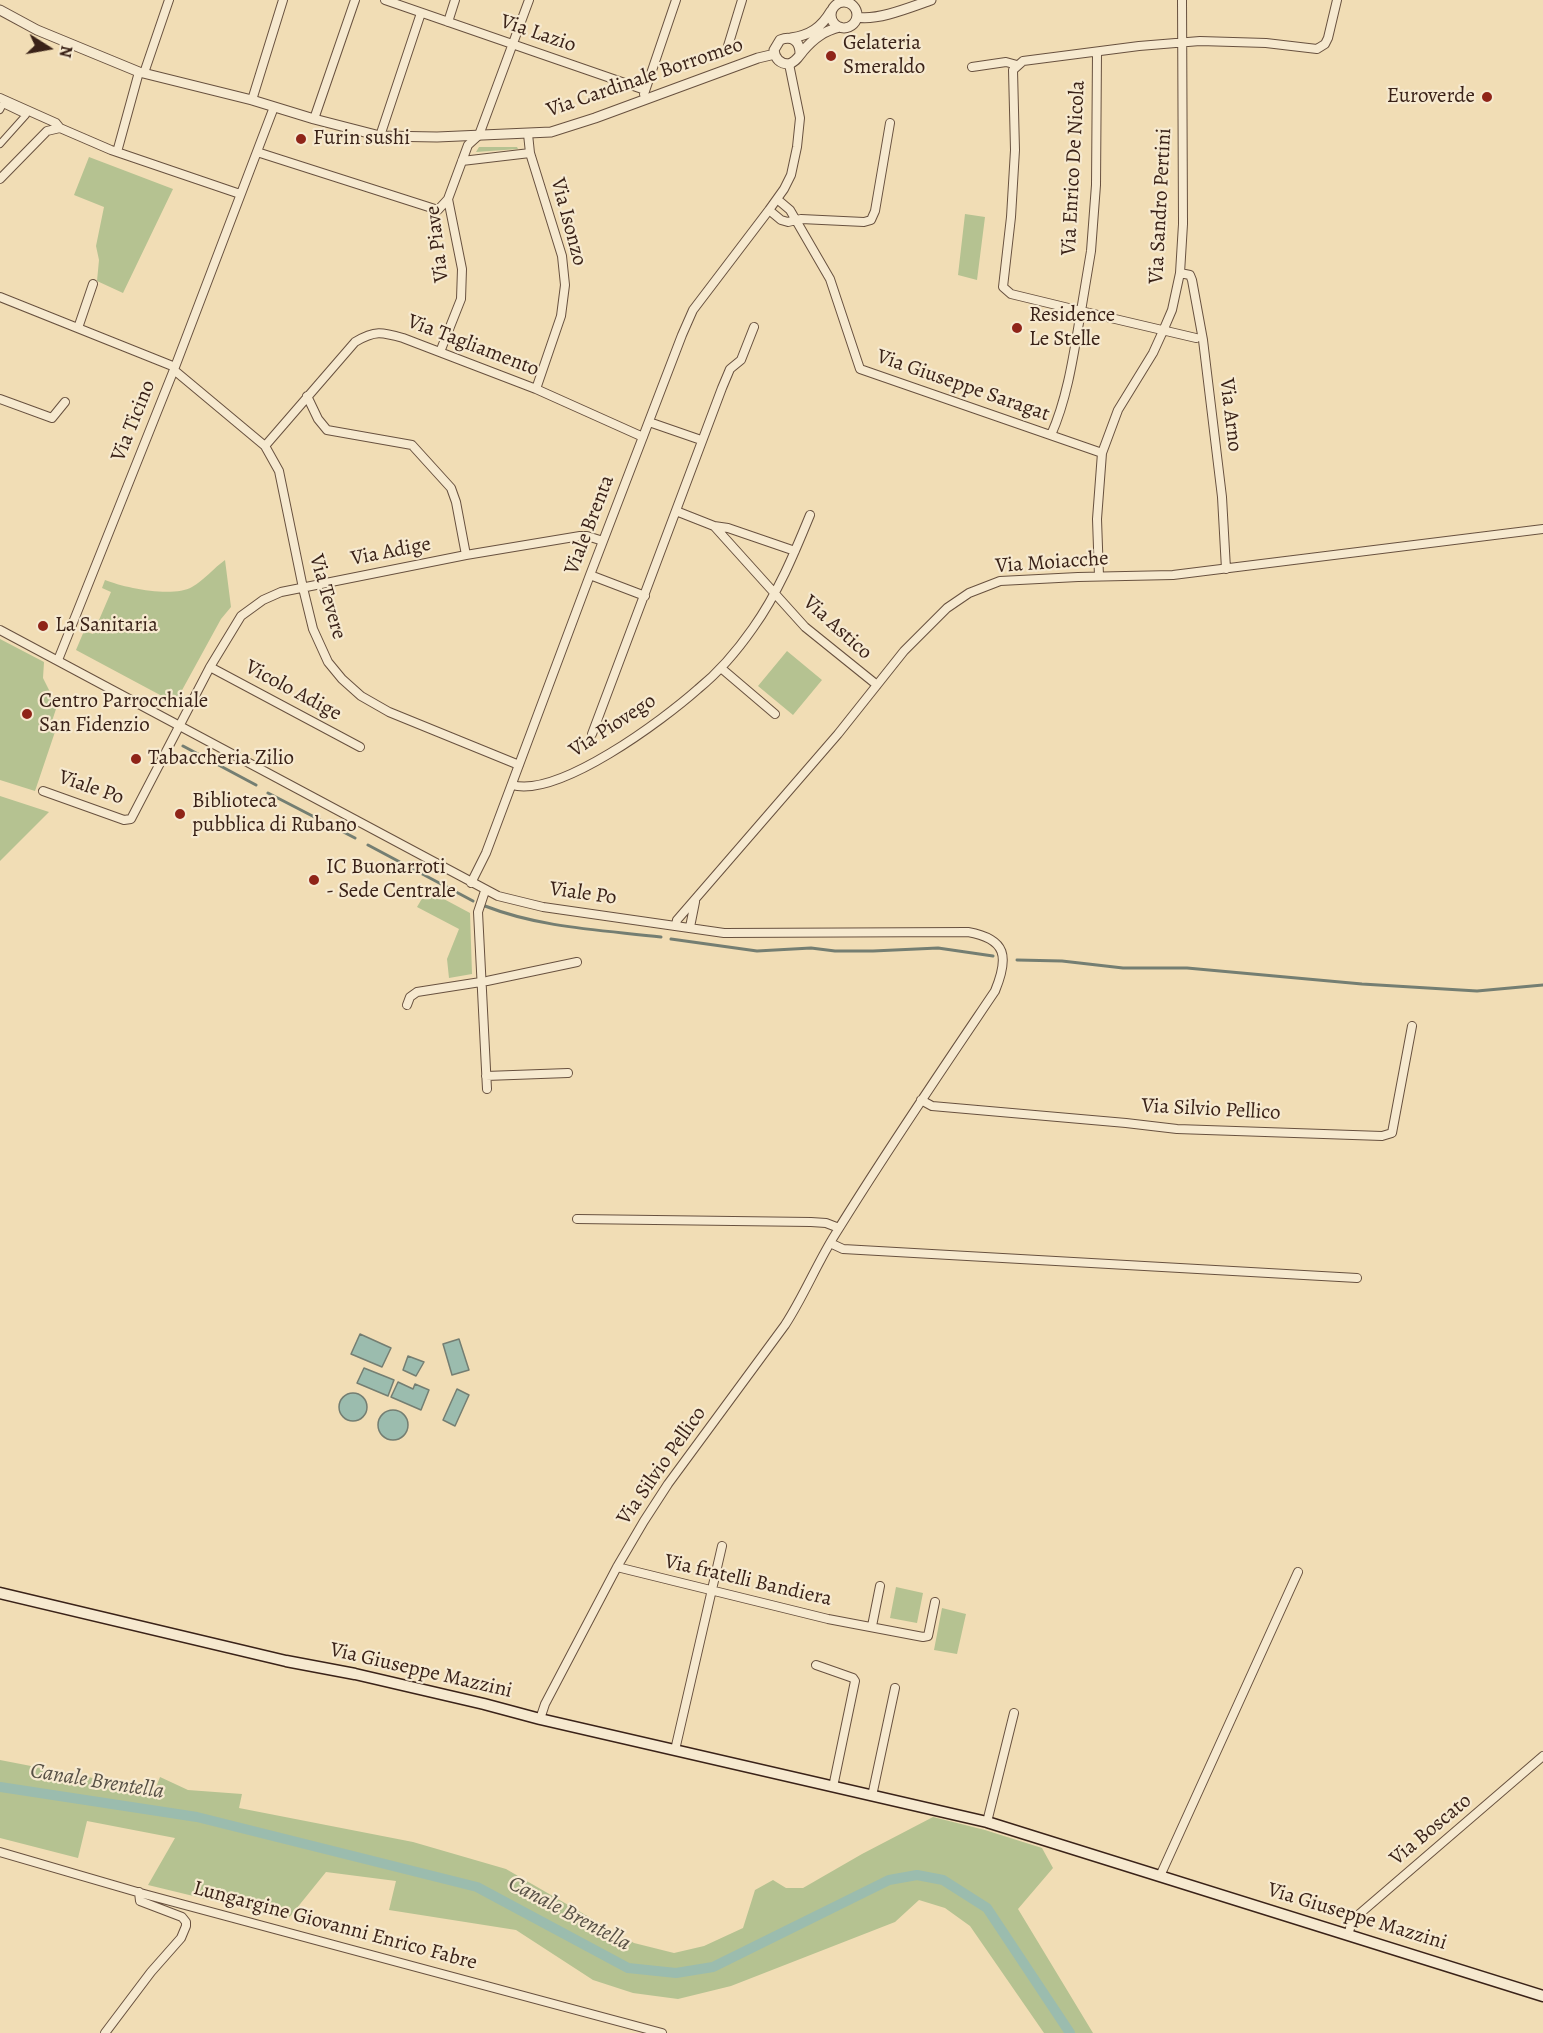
<!DOCTYPE html>
<style>
body{margin:0}
#map{position:relative;width:1543px;height:2033px;overflow:hidden;background:#f1ddb5;font-family:Alegreya,serif}
canvas{display:block}
.north{position:absolute;left:18px;top:18px;width:60px;height:60px;-webkit-text-stroke:4px #f6e9cf;paint-order:stroke;rotate:101deg;font-size:16px;font-weight:700;line-height:24px;text-align:center;color:#3a2218}
.north::after{content:'';display:block;margin:auto;width:21px;height:27px;background:#3a2218;clip-path:polygon(50% 0,100% 100%,50% 72%,0 100%)}
</style>
<div id="map">
<canvas width="1543" height="2033"></canvas>
<div class="north">N</div>
</div>
<script>
const ctx = document.querySelector('canvas').getContext('2d');
ctx.lineJoin = 'round';
function fill(path, color) { ctx.fillStyle = color; ctx.fill(path, 'evenodd'); }
function trace(path, color, width, dash) { ctx.strokeStyle = color; ctx.lineWidth = width; ctx.lineCap = dash ? 'butt' : 'round'; ctx.setLineDash(dash || []); ctx.stroke(path); }
function label(font, color, halo, rows, align = 'center') {
  ctx.font = font + ' Alegreya,serif'; ctx.lineWidth = 4.5; ctx.setLineDash([]); ctx.textBaseline = 'middle'; ctx.strokeStyle = halo; ctx.fillStyle = color; for (const [text, x, y, turn = 0] of rows) {
    ctx.save(); ctx.translate(x, y); ctx.rotate((+turn || 0) * Math.PI / 180); ctx.textAlign = isNaN(turn) ? turn : align; if (halo) ctx.strokeText(text, 0, 0); ctx.fillText(text, 0, 0); ctx.restore();
  }
}
fill(new Path2D(`
 M 479,147 L 517,147 L 518,149 L 476,152 Z
 M 89,157 L 173,189 L 123,293 L 97,281 L 99,260 L 96,246 L 104,207 L 74,195 Z
 M 965,214 L 985,217 L 977,280 L 958,275 Z
 M 225,560 L 231,607 L 221,619 L 175,703 L 76,650 L 84,631 L 93,634 L 111,592 L 102,588 L 105,580 C 125,588 173,598 192,587 C 204,580 214,568 225,560 Z
 M 0,639 L 44,662 L 43,678 L 57,706 L 52,721 L 58,723 L 35,791 L 0,780 Z
 M 787,651 L 822,680 L 793,715 L 758,686 Z
 M 0,796 L 49,812 L 0,861 Z
 M 427,890 L 470,913 L 472,974 L 449,978 L 447,959 L 459,929 L 417,907 Z
 M 896,1587 L 923,1593 L 917,1623 L 890,1618 Z
 M 942,1608 L 966,1614 L 957,1654 L 934,1650 Z
 M 0,1760 L 155,1790 L 160,1777 L 188,1790 L 242,1794 L 239,1808 L 413,1842 L 506,1869 L 634,1943 L 674,1953 L 704,1946 L 743,1928 L 755,1890 L 773,1880 L 786,1888 L 803,1888 L 862,1854 L 933,1817 L 985,1830 L 1042,1848 L 1053,1868 L 1018,1909 L 1093,2033 L 1044,2033 L 970,1926 L 945,1908 L 919,1900 L 895,1922 L 731,1986 L 678,1999 L 633,1993 L 593,1980 L 516,1930 L 389,1910 L 396,1881 L 326,1872 L 288,1919 L 148,1885 L 175,1838 L 87,1821 L 78,1858 L 0,1838 Z`), '#b5c291');
const water = new Path2D(`
 M 360,1334 L 391,1348 L 382,1367 L 351,1354 Z
 M 459,1339 L 469,1370 L 452,1375 L 443,1344 Z
 M 408,1356 L 424,1362 L 416,1376 L 403,1370 Z
 M 364,1368 L 394,1380 L 388,1396 L 357,1383 Z
 M 398,1382 L 413,1389 L 415,1384 L 429,1390 L 421,1410 L 391,1397 Z
 M 457,1389 L 469,1395 L 455,1426 L 443,1420 Z
 M339 1407a14 14 0 1 1 28 0a14 14 0 1 1-28 0Z
 M378 1425a15 15 0 1 1 30 0a15 15 0 1 1-30 0Z`);
fill(water, '#9bbcae');
trace(water, '#747e72', 1.5);
trace(new Path2D(`
 M 183,746 L 256,785
 M 268,793 L 355,838
 M 368,845 L 473,901
 M 485,906 C 541,928 602,930 661,937
 M 671,939 L 757,951 L 811,948 L 835,951 L 873,951 L 938,948 L 993,956
 M 1017,960 L 1062,961 L 1123,968 L 1187,968 L 1362,984 L 1477,991 L 1543,985`), '#747e72', 3);
trace(new Path2D(`
 M 0,1787 L 197,1817 L 477,1887 L 628,1968 L 676,1973 L 713,1967 L 889,1880 L 917,1875 L 943,1880 L 987,1908 L 1070,2033`), '#9bbcae', 10);
const pedestrian = new Path2D(`
 M 0,110 L 3,104 L 26,115 L 0,144`);
const minor = new Path2D(`
 M 385,0 L 645,90
 M 842,2 L 842,0
 M 448,22 L 455,0
 M 728,46 L 742,0
 M 1097,53 L 1096,185 L 1091,251 L 1081,311 L 1196,338
 M 972,67 L 1006,62 L 1017,65
 M 144,73 L 169,0
 M 644,94 L 676,0
 M 0,98 L 56,123 L 60,128 L 111,150 L 240,194
 M 252,100 L 283,0
 M 314,119 L 355,0
 M 528,134 L 530,153 L 562,256 L 565,285 L 561,316 L 536,389
 M 380,136 L 421,13
 M 117,152 L 139,72
 M 257,152 L 438,210 L 448,199
 M 462,161 L 530,153
 M 0,179 L 47,131 L 60,128
 M 777,199 L 790,210 L 830,279 L 860,369 L 1102,453
 M 769,210 L 781,220 L 788,222 L 801,219 L 864,222 L 871,220 L 875,211 L 890,123
 M 1180,273 L 1190,275 L 1192,280 L 1203,340 L 1222,497 L 1226,569
 M 0,297 L 175,367
 M 78,328 L 93,284
 M 440,352 L 461,299 L 462,269 L 448,199 L 468,145 L 479,135 L 529,0
 M 174,370 L 265,446 L 279,471 L 303,588 L 313,629 L 328,662 L 342,679 L 361,696 L 389,712 L 519,765
 M 307,396 L 318,419 L 327,430 L 412,445 L 451,488 L 456,502 L 466,555
 M 0,399 L 52,418 L 65,402
 M 649,422 L 701,440
 M 1051,435 C 1068,397 1074,352 1081,311 L 1011,294 L 1003,287 L 1011,217 L 1015,150 L 1013,70 L 1023,61 L 1139,46 L 1200,41 L 1266,43 L 1317,49 L 1325,44 L 1328,38 L 1337,0
 M 265,446 L 355,342 C 375,330 382,332 403,338 L 536,389 L 643,437
 M 676,511 L 714,526 L 728,528 L 795,551
 M 714,526 L 805,627 L 877,685
 M 590,575 L 645,596
 M 1099,576 L 1097,519 L 1102,453 L 1118,410 L 1153,353 L 1163,331 L 1172,310 L 1180,273 L 1183,224 L 1182,0
 M 0,630 L 498,896 L 543,907 L 724,933 L 968,932 C 1007,939 1009,957 995,991 C 941,1071 887,1150 836,1233 C 817,1263 804,1296 785,1325 L 668,1484 L 644,1521 L 617,1567 L 545,1704 L 540,1719
 M 58,660 L 175,367 L 274,107
 M 210,667 L 360,747
 M 721,668 L 775,714
 M 592,734 L 722,388 L 730,369 L 741,360 L 754,327
 M 512,785 C 559,798 663,720 698,689 C 719,672 737,651 753,628 C 778,593 794,554 810,515
 M 43,791 L 124,820 L 131,819 L 210,667 L 241,616 L 263,600 L 281,592 L 466,555 L 580,536 L 587,536 L 603,541
 M 471,883 L 486,853 L 590,575 L 682,335 L 693,310 L 769,210 L 784,189 L 791,175 L 797,147 L 800,118 L 789,64
 M 485,891 L 478,912 L 487,1089
 M 676,925 L 677,920 L 838,734 L 904,651 L 947,608 L 969,593 L 1000,581 L 1078,577 L 1173,575 L 1543,529
 M 690,927 L 695,902
 M 407,1005 L 410,997 L 417,992 L 487,981 L 577,962
 M 486,1076 L 568,1073
 M 921,1100 L 932,1106 L 1126,1123 L 1177,1129 L 1382,1136 L 1392,1133 L 1412,1026
 M 577,1219 L 811,1222 L 826,1223 L 839,1228
 M 830,1243 L 843,1249 L 1357,1278
 M 617,1567 L 828,1619 L 923,1637 L 928,1636 L 935,1602
 M 872,1626 L 880,1586
 M 816,1665 L 853,1678 L 855,1681 L 833,1787
 M 675,1750 L 722,1546
 M 872,1796 L 895,1688
 M 987,1822 L 1014,1713
 M 0,1852 L 144,1894 L 662,2033
 M 1160,1876 L 1298,1572
 M 1348,1935 L 1351,1925 L 1357,1916 L 1543,1756
 M 105,2033 L 151,1972 L 181,1938 L 186,1926 L 186,1922 L 182,1917 L 140,1901 L 139,1892`);
const tertiary = new Path2D(`
 M831 15a13 13 0 1 1 26 0a13 13 0 1 1-26 0Z
 M 0,10 L 37,30 L 139,72 L 252,100 L 314,119 L 380,136 L 437,137 L 551,132 L 595,118 L 758,58 L 775,54
 M 857,17 C 877,21 911,7 931,0
 M 791,38 C 810,35 821,28 831,11
 M 800,54 C 800,41 792,35 780,40 L 774,50 C 775,59 780,64 789,64 C 797,61 798,57 803,51 C 814,38 824,31 840,27`);
const secondary = new Path2D(`
 M 0,1593 L 286,1661 L 355,1674 L 484,1704 L 540,1719 L 987,1822 L 1543,1996`);
trace(pedestrian, '#68513f', 8);
trace(minor, '#68513f', 10);
trace(tertiary, '#68513f', 11);
trace(secondary, '#3a2218', 13);
trace(pedestrian, '#f6e9cf', 6);
trace(minor, '#f6e9cf', 8);
trace(tertiary, '#f6e9cf', 9);
trace(secondary, '#f6e9cf', 10);
for (const [x, y, r, color] of [
 [831,56,6,"#8f2418"],
 [1487,97,6,"#8f2418"],
 [301,139,6,"#8f2418"],
 [1017,328,6,"#8f2418"],
 [43,626,6,"#8f2418"],
 [27,714,6,"#8f2418"],
 [136,759,6,"#8f2418"],
 [180,814,6,"#8f2418"],
 [314,880,6,"#8f2418"]
]) { const dot = new Path2D(); dot.arc(x, y, r, 0, 2 * Math.PI); ctx.fillStyle = color; ctx.fill(dot); trace(dot, '#f6e9cf', 2); }
label('21px', '#3a2218', '#f6e9cf', [
 ["Via Lazio",538,34,19],
 ["Via Cardinale Borromeo",645,78,-19],
 ["Via Enrico De Nicola",1074,168,-87],
 ["Via Sandro Pertini",1161,206,-87],
 ["Via Isonzo",568,222,75],
 ["Via Piave",438,244,-97],
 ["Via Tagliamento",473,346,21],
 ["Via Giuseppe Saragat",963,386,19],
 ["Via Arno",1230,415,83],
 ["Via Ticino",134,421,-68],
 ["Viale Brenta",590,525,-69],
 ["Via Adige",391,552,-11],
 ["Via Moiacche",1052,563,-4],
 ["Via Tevere",327,597,74],
 ["Via Astico",837,628,42],
 ["Vicolo Adige",293,691,28],
 ["Via Piovego",613,726,-33],
 ["Viale Po",91,788,19],
 ["Viale Po",583,894,8],
 ["Via Silvio Pellico",1211,1110,3],
 ["Via Silvio Pellico",662,1466,-55],
 ["Via fratelli Bandiera",748,1581,13],
 ["Via Giuseppe Mazzini",421,1671,13],
 ["Via Boscato",1431,1830,-40],
 ["Via Giuseppe Mazzini",1357,1917,17],
 ["Lungargine Giovanni Enrico Fabre",335,1926,15]
]);
label('21px', '#3a2218', '#f6e9cf', [
 ["Gelateria",843,44],
 ["Smeraldo",843,68],
 ["Euroverde",1475,97,"right"],
 ["Furin sushi",313,139],
 ["Residence",1029,316],
 ["Le Stelle",1029,340],
 ["La Sanitaria",55,626],
 ["Centro Parrocchiale",39,702],
 ["San Fidenzio",39,726],
 ["Tabaccheria Zilio",148,759],
 ["Biblioteca",192,802],
 ["pubblica di Rubano",192,826],
 ["IC Buonarroti",326,868],
 ["- Sede Centrale",326,892]
], 'left');
label('italic 22px', '#575045', '#f6e9cf', [
 ["Canale Brentella",97,1782,9],
 ["Canale Brentella",569,1914,28]
]);
</script>
